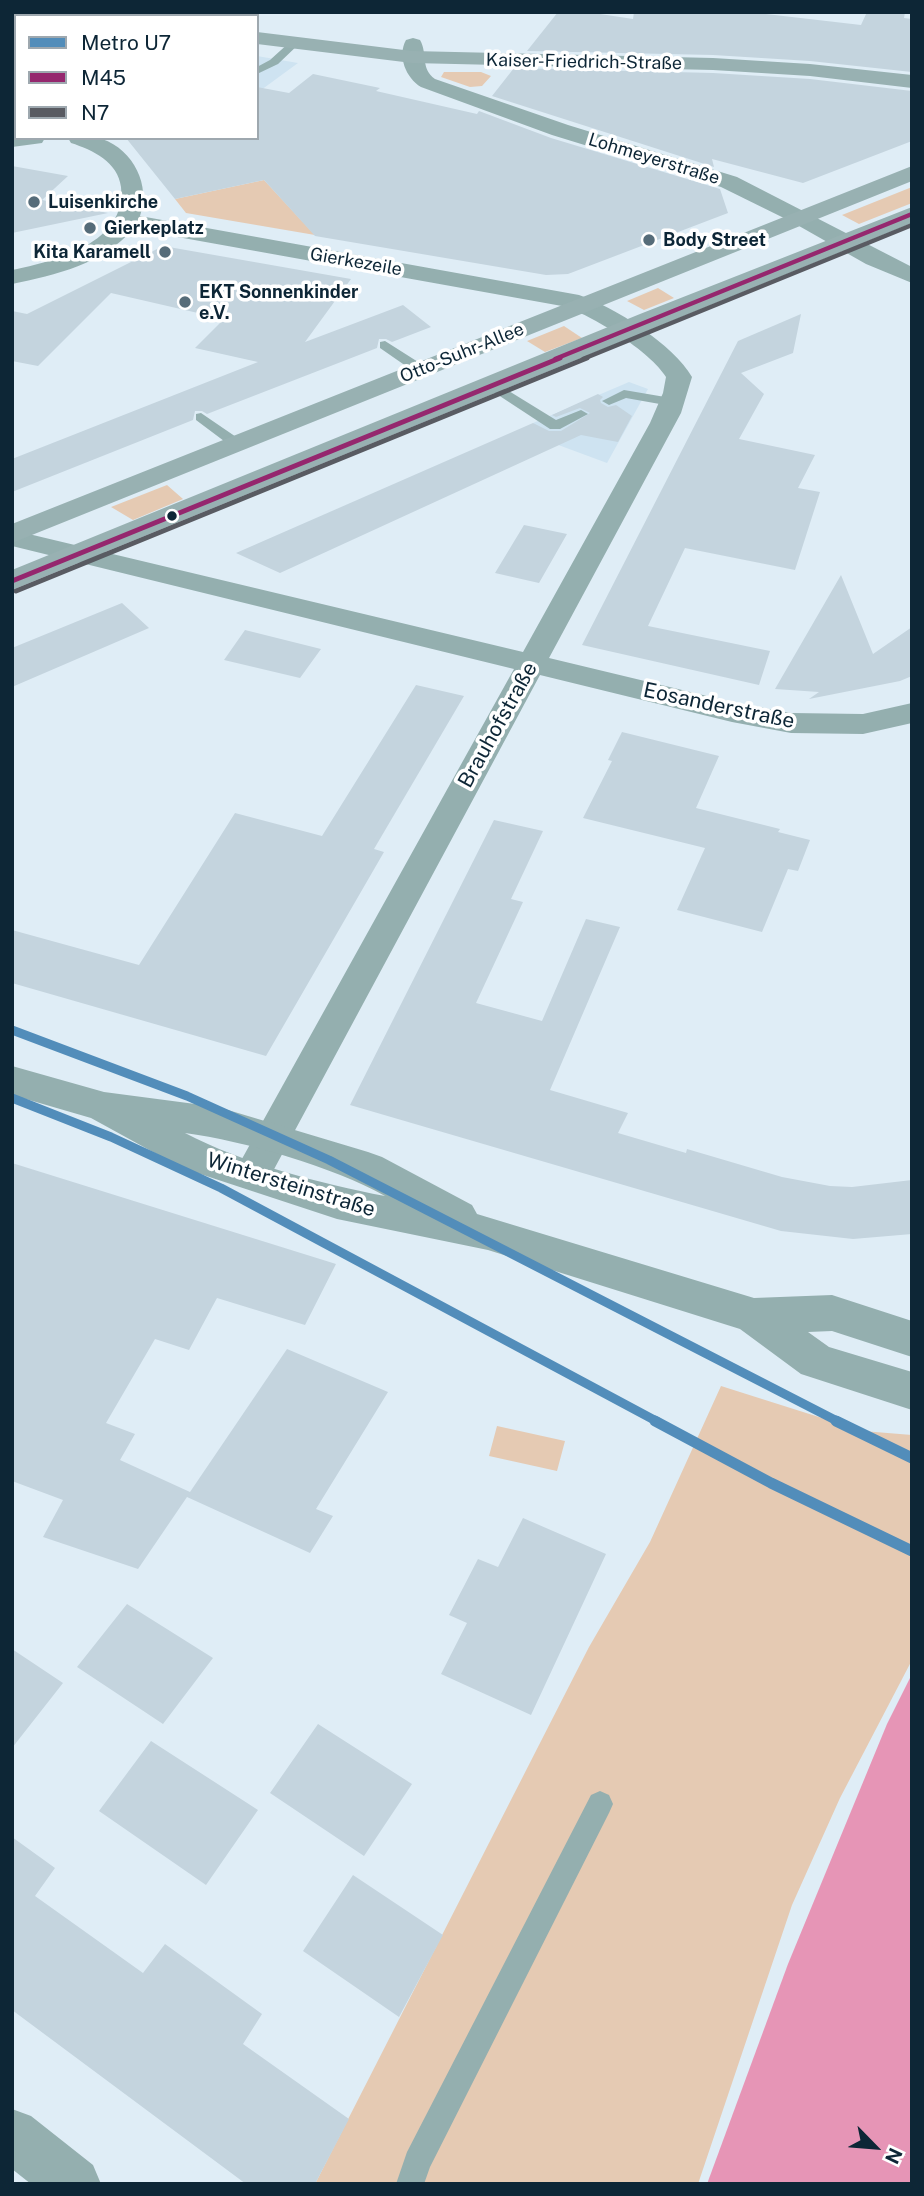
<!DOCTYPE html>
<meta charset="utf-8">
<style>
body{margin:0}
#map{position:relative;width:924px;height:2196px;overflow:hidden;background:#dfedf6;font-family:"Public Sans",sans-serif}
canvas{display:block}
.frame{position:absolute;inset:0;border:14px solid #0d2636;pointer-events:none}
.legend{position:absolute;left:14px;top:14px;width:245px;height:126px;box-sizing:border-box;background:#fff;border:2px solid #9ea8af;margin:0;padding:9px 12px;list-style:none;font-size:21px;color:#0d2636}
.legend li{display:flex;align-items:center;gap:14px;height:35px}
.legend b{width:35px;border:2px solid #9ea8af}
.north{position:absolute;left:840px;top:2112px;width:70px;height:70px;-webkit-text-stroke:5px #fff;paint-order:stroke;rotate:115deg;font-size:19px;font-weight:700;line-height:28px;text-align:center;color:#0d2636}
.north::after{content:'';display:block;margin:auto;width:24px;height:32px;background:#0d2636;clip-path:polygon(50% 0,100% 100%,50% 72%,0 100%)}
</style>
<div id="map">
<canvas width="924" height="2196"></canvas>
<div class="frame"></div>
<ul class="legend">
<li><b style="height:9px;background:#528dba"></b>Metro U7</li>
<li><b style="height:9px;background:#95276e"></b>M45</li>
<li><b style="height:9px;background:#595b62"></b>N7</li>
</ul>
<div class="north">N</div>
</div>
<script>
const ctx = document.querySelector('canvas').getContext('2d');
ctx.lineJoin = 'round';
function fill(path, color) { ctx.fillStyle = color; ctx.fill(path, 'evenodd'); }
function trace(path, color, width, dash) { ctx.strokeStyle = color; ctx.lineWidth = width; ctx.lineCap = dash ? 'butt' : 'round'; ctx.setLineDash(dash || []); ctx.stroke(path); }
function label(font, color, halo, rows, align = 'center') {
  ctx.font = font + ' "Public Sans",sans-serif'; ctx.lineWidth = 7; ctx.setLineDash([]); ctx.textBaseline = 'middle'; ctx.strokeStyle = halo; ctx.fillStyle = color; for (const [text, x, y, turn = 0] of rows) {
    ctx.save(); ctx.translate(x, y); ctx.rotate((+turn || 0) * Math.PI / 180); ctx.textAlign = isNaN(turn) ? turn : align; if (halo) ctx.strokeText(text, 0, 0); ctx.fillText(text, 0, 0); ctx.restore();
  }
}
fill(new Path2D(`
 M 257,56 L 298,63 L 257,93 Z
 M 629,382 L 648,389 L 607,463 L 553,443 L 533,423 Z`), '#cee3f1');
fill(new Path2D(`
 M 444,72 L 481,72 L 491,76 L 482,86 L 470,87 L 441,77 Z
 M 264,180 L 315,235 L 186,213 L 175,199 Z
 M 912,187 L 912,203 L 859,224 L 842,215 Z
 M 658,288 L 674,298 L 644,310 L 627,301 Z
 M 564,326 L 582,338 L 545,352 L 527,341 Z
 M 167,485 L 183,499 L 133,520 L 111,507 Z
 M 721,1386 L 863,1431 L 912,1435 L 912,1660 L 840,1798 L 792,1905 L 698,2184 L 315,2184 L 589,1647 L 650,1542 Z
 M 497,1426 L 565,1441 L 557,1471 L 489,1456 Z`), '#e5cab3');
fill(new Path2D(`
 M 912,1674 L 912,2184 L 707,2184 L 788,1964 L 887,1724 Z`), '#e695b6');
fill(new Path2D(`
 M 558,12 L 587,12 L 633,19 L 634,12 L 766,14 L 861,25 L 867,12 L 905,12 L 904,18 L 912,19 L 912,72 L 810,61 L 713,55 L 527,51 Z
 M 514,68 L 713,73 L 810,79 L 912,91 L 912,141 L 803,183 L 712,159 L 714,167 L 492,96 Z
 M 313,74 L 380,88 L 376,91 L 477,114 L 479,111 L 551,138 L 720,189 L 728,213 L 568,274 L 546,275 L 315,236 L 264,180 L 175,199 L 126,138 L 257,138 L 257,87 L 289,93 Z
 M 12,166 L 68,176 L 42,200 L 108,213 L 12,233 Z
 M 163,246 L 351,279 L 305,342 L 403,305 L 431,327 L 392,342 L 386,339 L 379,339 L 377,348 L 207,414 L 202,411 L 195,411 L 193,420 L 12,492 L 12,459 L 258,362 L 195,348 L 224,319 L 111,293 L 38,366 L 12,361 L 12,311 L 27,314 Z
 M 801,314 L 793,353 L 741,373 L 764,394 L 739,439 L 815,455 L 798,488 L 820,492 L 795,570 L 685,548 L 648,626 L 770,651 L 759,685 L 582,645 L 738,341 Z
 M 598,394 L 603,397 L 600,400 L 601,403 L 608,407 L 616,405 L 632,416 L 618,442 L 581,435 L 280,573 L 236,553 L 533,423 L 549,431 L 561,431 L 590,413 L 580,408 L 556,417 L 552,415 Z
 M 524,525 L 567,534 L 539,583 L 495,573 Z
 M 841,575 L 873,654 L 912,627 L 912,676 L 900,681 L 809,699 L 819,692 L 775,689 Z
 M 122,603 L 149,628 L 12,687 L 12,648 Z
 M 245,630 L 321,649 L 300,678 L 224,660 Z
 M 416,685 L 464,696 L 374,849 L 384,852 L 266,1056 L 12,983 L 12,930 L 139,965 L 235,813 L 322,836 Z
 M 622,732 L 719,756 L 696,808 L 780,829 L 778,832 L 810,840 L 798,871 L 788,869 L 762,932 L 677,910 L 705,848 L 583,818 L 612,761 L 608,760 Z
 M 494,820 L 543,831 L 511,899 L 523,902 L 476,1003 L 542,1021 L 586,919 L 620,927 L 550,1090 L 628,1113 L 618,1133 L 686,1153 L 687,1149 L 782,1177 L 830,1186 L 852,1187 L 912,1180 L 912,1234 L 853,1239 L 781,1231 L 350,1105 Z
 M 12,1163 L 336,1264 L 305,1325 L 217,1298 L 189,1350 L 155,1339 L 106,1423 L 135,1434 L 120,1460 L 190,1492 L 287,1349 L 388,1392 L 316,1509 L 333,1516 L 310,1553 L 187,1497 L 138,1569 L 43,1537 L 63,1500 L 12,1481 Z
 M 523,1518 L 606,1554 L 531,1715 L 441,1674 L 467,1623 L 449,1615 L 478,1559 L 498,1567 Z
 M 127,1604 L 213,1658 L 163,1724 L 77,1667 Z
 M 12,1649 L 63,1683 L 12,1748 Z
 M 318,1724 L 412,1784 L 364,1856 L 270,1793 Z
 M 151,1741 L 258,1810 L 206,1885 L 99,1811 Z
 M 12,1837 L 55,1868 L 35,1896 L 143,1973 L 165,1944 L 262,2014 L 243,2044 L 349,2119 L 315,2184 L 246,2184 L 12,2010 Z
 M 353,1875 L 443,1935 L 399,2017 L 303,1951 Z`), '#c4d4de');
fill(new Path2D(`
 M 291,41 L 300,43 L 278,64 L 257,74 L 257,67 L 270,60 Z
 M 385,341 L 426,367 L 426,373 L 416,373 L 380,348 L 380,342 Z
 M 491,380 L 556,420 L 581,410 L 588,414 L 560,429 L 550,429 L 486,387 L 484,384 Z
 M 624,390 L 671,398 L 678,402 L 671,406 L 626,398 L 609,405 L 602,401 Z
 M 201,413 L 242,441 L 242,447 L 232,447 L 196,420 L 196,414 Z
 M 600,1791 L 609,1795 L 613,1804 L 609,1813 L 430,2167 L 424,2184 L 396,2184 L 407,2152 L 591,1795 Z`), '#94afaf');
fill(new Path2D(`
 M 201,12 L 221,12 L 218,16 L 198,16 Z
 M 413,38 L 420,40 C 428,54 420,68 435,79 L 568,125 L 737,177 L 912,267 L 912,283 L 866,264 L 792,222 L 721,187 L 552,135 L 421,87 C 406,78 397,56 406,40 Z
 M 12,134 L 16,134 L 16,138 L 45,138 L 42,143 L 12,147 Z
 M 68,138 C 79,138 92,136 102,139 C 134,150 151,186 140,216 L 579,295 C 613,306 674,345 692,377 L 681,413 L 549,658 L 732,702 L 791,713 L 863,714 L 912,703 L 912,723 L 863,734 L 791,733 L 732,722 L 540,675 L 265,1186 L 252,1190 L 239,1186 L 233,1175 L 514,669 L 12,546 L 12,530 L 523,652 L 650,423 L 663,393 L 666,377 C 651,352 591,314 562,306 L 133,229 C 103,264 56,275 12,284 L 12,270 C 56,261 127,243 121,187 C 118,162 93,150 71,143 Z
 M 12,2109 L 31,2116 L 93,2165 L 101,2184 L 31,2184 L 12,2169 Z`), '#94afaf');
fill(new Path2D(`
 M 12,1066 L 104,1092 L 218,1107 L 368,1152 L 382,1157 L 472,1205 L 477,1214 L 754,1298 L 832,1295 L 912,1321 L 912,1357 L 832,1331 L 808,1332 L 829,1347 L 912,1372 L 912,1410 L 801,1374 L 740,1329 L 488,1250 L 337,1219 L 182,1168 L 91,1118 L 12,1095 ZM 185,1133 C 245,1141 333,1167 385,1196 C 321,1184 242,1163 185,1133 Z`), '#94afaf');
fill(new Path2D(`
 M 69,12 L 111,12 L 113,16 L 71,16 Z
 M 162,12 L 204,12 L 206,16 L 164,16 Z
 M 257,32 L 412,51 L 713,58 L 810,64 L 912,75 L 912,88 L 810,76 L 713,70 L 412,63 L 257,44 Z
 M 912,166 L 912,181 L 12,543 L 12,524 Z
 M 912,207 L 912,223 L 12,590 L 12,570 L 640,314 Z`), '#98b1b2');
trace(new Path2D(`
 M 555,359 L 912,214`), '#95276e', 4.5);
trace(new Path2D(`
 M 12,581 L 560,358`), '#95276e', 5);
trace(new Path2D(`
 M 583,359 L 912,225`), '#595b62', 4.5);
trace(new Path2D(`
 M 16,591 L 587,358`), '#595b62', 5);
trace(new Path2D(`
 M 12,1030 L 187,1096 L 329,1160 L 839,1422
 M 12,1098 L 111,1137 L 221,1188 L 658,1422`), '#528dba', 9);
trace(new Path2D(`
 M 655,1421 L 771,1483 L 912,1551
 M 836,1421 L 912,1458`), '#528dba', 11);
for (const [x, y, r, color] of [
 [34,202,7,"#566c79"],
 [90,228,7,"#566c79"],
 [649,240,7,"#566c79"],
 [165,252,7,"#566c79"],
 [185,302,7,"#566c79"],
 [172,516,6,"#0d2636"]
]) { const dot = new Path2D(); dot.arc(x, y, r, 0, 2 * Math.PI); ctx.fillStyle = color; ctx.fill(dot); trace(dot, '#fff', 2.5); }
label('18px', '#0d2636', '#fff', [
 ["Kaiser-Friedrich-Straße",584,62,1],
 ["Lohmeyerstraße",654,159,17],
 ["Gierkezeile",356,262,10],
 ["Otto-Suhr-Allee",462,353,-22]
]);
label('bold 18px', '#0d2636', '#fff', [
 ["Luisenkirche",48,202],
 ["Gierkeplatz",104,228],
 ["Body Street",663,240],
 ["Kita Karamell",151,252,"right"],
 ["EKT Sonnenkinder",199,292],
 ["e.V.",199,313]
], 'left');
label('21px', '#0d2636', '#fff', [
 ["Eosanderstraße",719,706,12],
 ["Brauhofstraße",498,725,-61],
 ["Wintersteinstraße",291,1185,17]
]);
</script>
